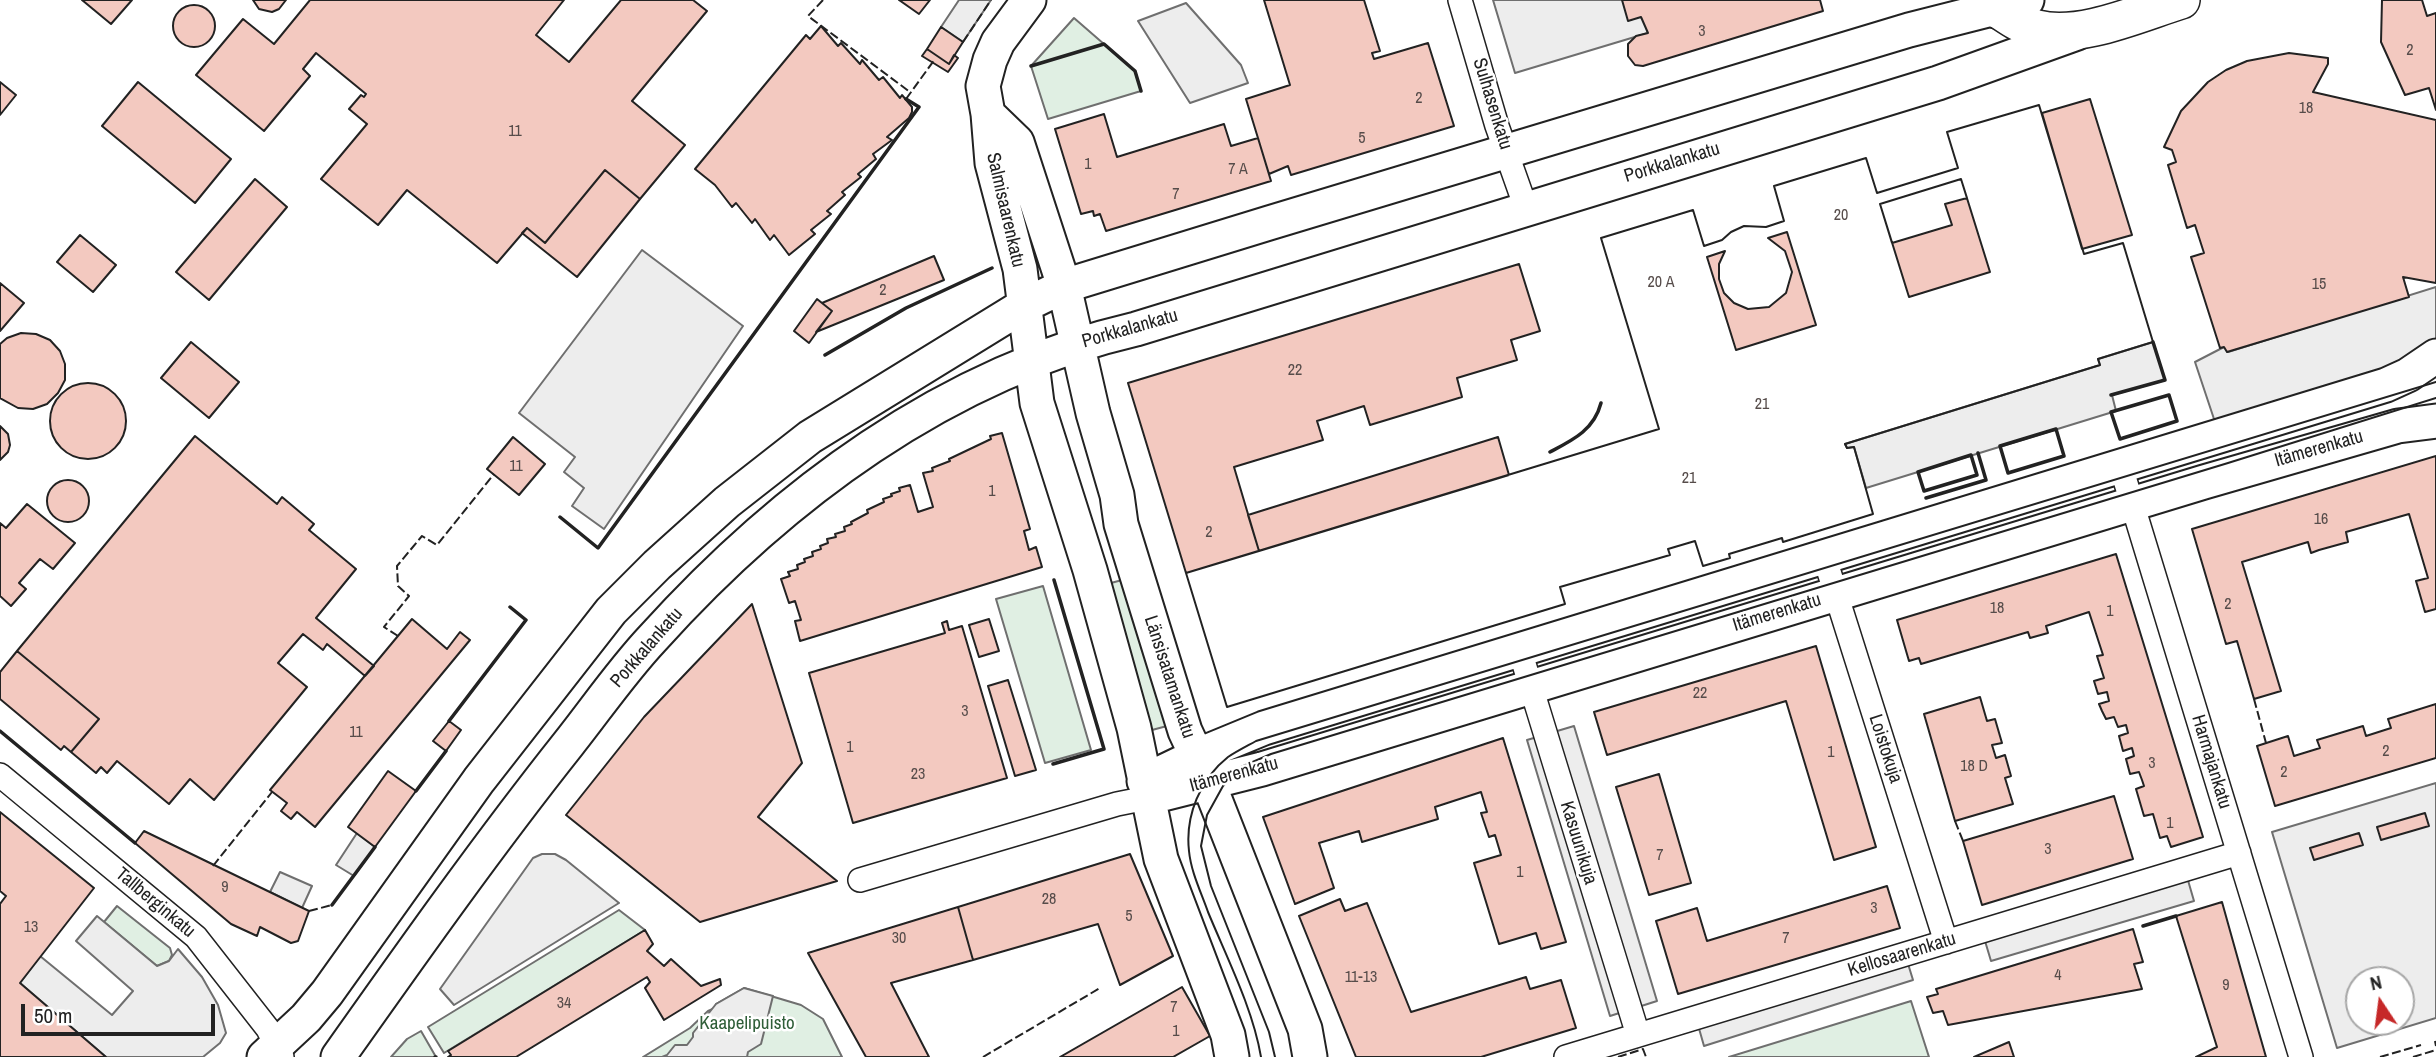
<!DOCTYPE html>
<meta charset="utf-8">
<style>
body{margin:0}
#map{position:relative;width:2436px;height:1057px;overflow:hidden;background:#fff;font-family:"Archivo Narrow",sans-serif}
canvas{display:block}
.north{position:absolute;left:2345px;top:966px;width:70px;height:70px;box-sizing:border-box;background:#fff;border:2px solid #a7a7a7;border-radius:50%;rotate:347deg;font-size:19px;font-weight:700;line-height:28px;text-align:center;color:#222}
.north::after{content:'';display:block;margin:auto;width:24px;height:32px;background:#c62828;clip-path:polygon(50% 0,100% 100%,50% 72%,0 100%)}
.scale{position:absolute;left:21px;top:1004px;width:194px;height:32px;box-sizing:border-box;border:4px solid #222;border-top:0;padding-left:9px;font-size:21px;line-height:24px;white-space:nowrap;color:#222;-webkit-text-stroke:5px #fff;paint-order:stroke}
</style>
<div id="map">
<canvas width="2436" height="1057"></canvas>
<div class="north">N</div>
<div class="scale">50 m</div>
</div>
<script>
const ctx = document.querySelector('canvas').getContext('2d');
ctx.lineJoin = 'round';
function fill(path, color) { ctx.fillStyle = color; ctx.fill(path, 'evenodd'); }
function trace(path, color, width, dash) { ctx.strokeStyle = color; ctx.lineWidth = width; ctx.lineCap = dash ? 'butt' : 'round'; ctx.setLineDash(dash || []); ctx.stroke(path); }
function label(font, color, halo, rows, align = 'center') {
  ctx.font = font + ' "Archivo Narrow",sans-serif'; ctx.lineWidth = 5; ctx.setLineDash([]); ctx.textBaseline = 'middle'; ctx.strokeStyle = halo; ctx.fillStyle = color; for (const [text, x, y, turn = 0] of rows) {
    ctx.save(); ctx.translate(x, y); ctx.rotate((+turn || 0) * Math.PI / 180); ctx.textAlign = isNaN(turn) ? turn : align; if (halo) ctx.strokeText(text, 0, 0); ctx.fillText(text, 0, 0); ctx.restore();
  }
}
const green = new Path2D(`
 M 1074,18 L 1135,71 L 1141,91 L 1048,119 L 1031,66 Z
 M 1122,580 L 1167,726 L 1152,730 L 1110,586 L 1111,583 Z
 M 1043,586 L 1091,750 L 1045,763 L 996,599 Z
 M 117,906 L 170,948 L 172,955 L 169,961 L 157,966 L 104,922 Z
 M 619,910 L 645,930 L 444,1053 L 428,1027 Z
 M 744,988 L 801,1005 L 823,1019 L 842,1057 L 643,1057 L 690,1028 L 708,1011 L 715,1008 L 716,1004 Z
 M 1911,1001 L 1929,1057 L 1729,1057 Z
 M 421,1031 L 436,1057 L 391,1057 L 407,1039 Z`);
fill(green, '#e0efe3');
trace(green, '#6f6f6f', 2);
const parking = new Path2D(`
 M 959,0 L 991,0 L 963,42 L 941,27 Z
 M 1493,0 L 1638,0 L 1648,33 L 1515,73 Z
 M 1186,3 L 1241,65 L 1248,83 L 1190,103 L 1138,21 Z
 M 642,250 L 743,326 L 604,529 L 572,506 L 584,488 L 564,472 L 575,457 L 519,413 Z
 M 2436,287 L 2436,349 L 2217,428 L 2195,362 L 2224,347 L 2228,352 Z
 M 2153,342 L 2165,380 L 2112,395 L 2116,411 L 1866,488 L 1854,447 L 1847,448 L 1845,444 L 2100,365 L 2098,359 Z
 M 1574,726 L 1657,1001 L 1610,1016 L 1527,740 Z
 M 2436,783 L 2436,1018 L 2337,1048 L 2272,832 ZM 2359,980 L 2401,980 L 2401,1022 L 2359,1022 Z
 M 357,833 L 375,847 L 354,876 L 336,865 Z
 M 542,854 L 555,854 L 566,860 L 619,903 L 454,1005 L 440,989 L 533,858 Z
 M 2185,870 L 2194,901 L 1991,961 L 1982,931 Z
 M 280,872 L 312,886 L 302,908 L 270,892 Z
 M 97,916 L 157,966 L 169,961 L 178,949 L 202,977 L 218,1005 L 226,1033 L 220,1043 L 203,1057 L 106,1057 L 20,983 L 40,956 L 112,1015 L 133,991 L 76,941 Z
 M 1905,954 L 1913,980 L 1704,1046 L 1696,1018 Z
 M 744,988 L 773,996 L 761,1044 L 748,1052 L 747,1057 L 662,1057 L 667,1055 L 675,1045 L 687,1045 L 693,1037 L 693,1033 L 716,1004 Z`);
fill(parking, '#ededed');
trace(parking, '#6f6f6f', 2);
const building = new Path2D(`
 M 82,0 L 132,0 L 111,24 Z
 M 286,0 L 279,9 L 272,12 L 259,9 L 253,0 Z
 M 310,0 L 564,0 L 536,35 L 569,62 L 621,0 L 693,0 L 707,11 L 632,101 L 685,145 L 640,199 L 605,170 L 545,243 L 527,228 L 497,263 L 407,190 L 378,225 L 321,179 L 367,124 L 349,109 L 361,95 L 364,97 L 366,94 L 316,53 L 303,69 L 310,76 L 264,131 L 196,75 L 243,19 L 274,44 Z
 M 899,0 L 930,0 L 919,14 Z
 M 1264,0 L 1364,0 L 1380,51 L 1372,53 L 1374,59 L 1428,43 L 1454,126 L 1291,175 L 1288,166 L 1269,174 L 1246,99 L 1290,85 Z
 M 1622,0 L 1820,0 L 1823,11 L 1643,66 L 1635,65 L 1628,56 L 1628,44 L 1636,36 L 1648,33 L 1641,17 L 1628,21 Z
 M 2422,0 L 2427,16 L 2436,13 L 2436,110 L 2429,88 L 2405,95 L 2381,42 L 2382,0 Z
 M173 26a21 21 0 1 1 42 0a21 21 0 1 1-42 0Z
 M 821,26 L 838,46 L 841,43 L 860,64 L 862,60 L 879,80 L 883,77 L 900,98 L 902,95 L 912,107 L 912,112 L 909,118 L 887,137 L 892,140 L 873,154 L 876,159 L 858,174 L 861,177 L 842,192 L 845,195 L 827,211 L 831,214 L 811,230 L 815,234 L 789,255 L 774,235 L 770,240 L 755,219 L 752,223 L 736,203 L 732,207 L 715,185 L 695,169 L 806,35 L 810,39 Z
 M 941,27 L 963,42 L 949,64 L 927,49 Z
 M 927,49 L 949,64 L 954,55 L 958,58 L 948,72 L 922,56 Z
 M 2289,53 L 2328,58 L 2328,64 L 2313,92 L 2436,120 L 2436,283 L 2403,277 L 2409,297 L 2227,352 L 2224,347 L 2220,348 L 2191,257 L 2204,253 L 2195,225 L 2187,228 L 2168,165 L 2176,162 L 2172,150 L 2164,147 L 2181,111 L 2208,82 L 2226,70 L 2247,61 Z
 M 0,82 L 16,95 L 0,115 Z
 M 138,82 L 231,159 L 195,203 L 102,126 Z
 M 2090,99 L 2132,235 L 2082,249 L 2042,113 Z
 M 2039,105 L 2084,254 L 2123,243 L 2153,342 L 2098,359 L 2100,365 L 1845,444 L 1847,448 L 1854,447 L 1873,514 L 1783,542 L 1782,538 L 1729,554 L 1730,558 L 1703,566 L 1695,541 L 1668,549 L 1670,555 L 1560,587 L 1565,604 L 1227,707 L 1186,573 L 1659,429 L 1601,238 L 1693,210 L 1704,246 L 1722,240 L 1731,232 L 1744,226 L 1766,227 L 1784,221 L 1774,186 L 1866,158 L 1877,193 L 1958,168 L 1947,132 ZM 1961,179 L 1990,272 L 1909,297 L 1880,204 ZM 1787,232 L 1816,325 L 1736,350 L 1707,257 L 1725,251 L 1719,264 L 1719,279 L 1724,293 L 1734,303 L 1748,309 L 1769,307 L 1786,293 L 1792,272 L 1785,251 L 1768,238 Z
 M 2039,105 L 2084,254 L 2123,243 L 2153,342 L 2098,359 L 2100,365 L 1845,444 L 1847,448 L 1854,447 L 1873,514 L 1783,542 L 1782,538 L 1729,554 L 1730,558 L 1703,566 L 1695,541 L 1668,549 L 1670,555 L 1560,587 L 1565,604 L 1227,707 L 1186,573 L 1659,429 L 1601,238 L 1693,210 L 1704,246 L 1722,240 L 1731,232 L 1744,226 L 1766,227 L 1784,221 L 1774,186 L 1866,158 L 1877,193 L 1958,168 L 1947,132 Z
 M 1104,114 L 1117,157 L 1224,124 L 1231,146 L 1258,138 L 1271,181 L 1106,231 L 1100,214 L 1094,216 L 1093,211 L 1081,214 L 1055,129 Z
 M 605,170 L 640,199 L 577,277 L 522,233 L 527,228 L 545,243 Z
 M 255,179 L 287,207 L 209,300 L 176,272 Z
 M 1961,179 L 1967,198 L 1945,204 L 1952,225 L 1892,243 L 1880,204 Z
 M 80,235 L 116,265 L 93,292 L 57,262 Z
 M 934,256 L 944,280 L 816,332 L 832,311 L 822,303 Z
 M 1519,264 L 1540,331 L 1511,340 L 1517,360 L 1457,378 L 1462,397 L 1370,425 L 1364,406 L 1317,421 L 1323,440 L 1234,467 L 1259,551 L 1186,573 L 1128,383 Z
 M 0,283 L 24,303 L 0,331 Z
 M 817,299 L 832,311 L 809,343 L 794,331 Z
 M 21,333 L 36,334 L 50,340 L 60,351 L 65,364 L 65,380 L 58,393 L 47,404 L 33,409 L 18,408 L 0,398 L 0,344 L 7,338 Z
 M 191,342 L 239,382 L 209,418 L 161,378 Z
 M50 421a38 38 0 1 1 76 0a38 38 0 1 1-76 0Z
 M 0,426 L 8,434 L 10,445 L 8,452 L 0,460 Z
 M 1002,433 L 1030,529 L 1024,531 L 1029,550 L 1036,547 L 1042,567 L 800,641 L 795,621 L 801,620 L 795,601 L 789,603 L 781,579 L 790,576 L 788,572 L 798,569 L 797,565 L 805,562 L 804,559 L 813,556 L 812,552 L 821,549 L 820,546 L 828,543 L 827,539 L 836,537 L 835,534 L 845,531 L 844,527 L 852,524 L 851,522 L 868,513 L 867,510 L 884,502 L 883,499 L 892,496 L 891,494 L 900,491 L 899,488 L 910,485 L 918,512 L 933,507 L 923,473 L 933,471 L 932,468 L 950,461 L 949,459 L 991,439 L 990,436 Z
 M 195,436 L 277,504 L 282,497 L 314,524 L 309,530 L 356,569 L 316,618 L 374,666 L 365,676 L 327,644 L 323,650 L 303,634 L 278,663 L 307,687 L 214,800 L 190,779 L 169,804 L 117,761 L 107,773 L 101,767 L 96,773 L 71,752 L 99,719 L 17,651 Z
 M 513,437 L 545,464 L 519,495 L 487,469 Z
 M 1498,437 L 1509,475 L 1259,551 L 1248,515 Z
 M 2436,456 L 2436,609 L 2425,612 L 2416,581 L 2428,578 L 2409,514 L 2346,532 L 2348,542 L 2319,550 L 2311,553 L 2308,542 L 2242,562 L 2281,691 L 2254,699 L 2237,641 L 2226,644 L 2192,529 Z
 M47 501a21 21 0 1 1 42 0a21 21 0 1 1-42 0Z
 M 27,504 L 75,543 L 53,569 L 40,559 L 19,583 L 26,589 L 11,606 L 0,596 L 0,523 L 6,528 Z
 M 2116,554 L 2203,837 L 2171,847 L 2167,836 L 2160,838 L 2153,814 L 2144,816 L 2136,789 L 2144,786 L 2142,780 L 2139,772 L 2130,774 L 2126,759 L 2134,756 L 2132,748 L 2123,751 L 2119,736 L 2128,733 L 2126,725 L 2118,727 L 2114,717 L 2106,719 L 2102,711 L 2099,704 L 2109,701 L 2107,692 L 2098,694 L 2094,681 L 2104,678 L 2097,656 L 2103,655 L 2089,612 L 2046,626 L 2048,633 L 2030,638 L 2028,632 L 1921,664 L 1919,658 L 1909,661 L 1897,620 Z
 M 752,604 L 802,763 L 758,817 L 837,881 L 700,922 L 566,815 L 644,717 Z
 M 412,619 L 447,649 L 460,632 L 470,640 L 315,827 L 297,812 L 291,819 L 281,811 L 287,803 L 270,790 Z
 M 989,619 L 999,651 L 979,657 L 969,625 Z
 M 947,621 L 949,630 L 962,626 L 1007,778 L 853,823 L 809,673 L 945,633 L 942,623 Z
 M 1816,646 L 1876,847 L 1834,860 L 1786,701 L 1607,755 L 1594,712 Z
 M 17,651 L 99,719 L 71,752 L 64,746 L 61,750 L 0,699 L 0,672 Z
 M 1008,680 L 1036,770 L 1015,776 L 988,686 Z
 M 1980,697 L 1987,721 L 1995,719 L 2002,743 L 1992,745 L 1996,758 L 2005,755 L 2011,776 L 2005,778 L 2013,804 L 1955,821 L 1924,714 Z
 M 2436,704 L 2436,758 L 2275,806 L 2257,746 L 2288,736 L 2294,756 L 2320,748 L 2317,740 L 2363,726 L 2366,736 L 2391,728 L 2388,719 Z
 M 449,721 L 461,730 L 446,751 L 433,741 Z
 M 1503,738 L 1566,942 L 1541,949 L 1536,933 L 1499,944 L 1474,863 L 1501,855 L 1495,835 L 1489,837 L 1481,813 L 1487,812 L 1481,792 L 1435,807 L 1438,819 L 1362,842 L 1359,831 L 1319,843 L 1334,888 L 1295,904 L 1263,817 Z
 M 388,771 L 416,791 L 375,847 L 348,827 Z
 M 1659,774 L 1691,883 L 1649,895 L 1616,787 Z
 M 2114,796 L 2133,859 L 1982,905 L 1963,841 Z
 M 0,812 L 94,888 L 20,983 L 106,1057 L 0,1057 L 0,904 L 6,896 L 0,891 Z
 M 2425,813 L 2429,826 L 2381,840 L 2377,827 Z
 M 144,831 L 309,911 L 298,941 L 291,943 L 260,927 L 257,936 L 231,924 L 135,843 Z
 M 2359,833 L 2363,845 L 2314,860 L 2310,848 Z
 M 1130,854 L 1173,956 L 1120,985 L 1098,924 L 973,960 L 958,907 Z
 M 1887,886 L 1900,928 L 1678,994 L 1656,921 L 1697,908 L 1707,941 Z
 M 1340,899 L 1345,911 L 1367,903 L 1411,1012 L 1526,977 L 1530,989 L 1561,980 L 1576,1028 L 1481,1057 L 1356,1057 L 1299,916 Z
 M 2222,902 L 2241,970 L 2266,1057 L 2196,1057 L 2217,1047 L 2176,916 Z
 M 958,907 L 973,960 L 891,983 L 929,1057 L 866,1057 L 808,953 Z
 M 2133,929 L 2143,962 L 2134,964 L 2142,989 L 1948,1025 L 1943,1011 L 1933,1013 L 1927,997 L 1938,994 L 1936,989 Z
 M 645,930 L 653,944 L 647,951 L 664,966 L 671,959 L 701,986 L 720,979 L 721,985 L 664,1020 L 645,988 L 650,982 L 647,977 L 516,1057 L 448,1057 L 451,1055 L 448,1051 Z
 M 1182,987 L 1210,1036 L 1173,1057 L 1060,1057 Z
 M 2009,1042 L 2014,1057 L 1974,1057 Z`);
fill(building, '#f3c9c0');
trace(building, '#222', 2);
const street = new Path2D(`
 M 1460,0 L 1497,126 L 1526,208
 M 2121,467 L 2301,1057
 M 1824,556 L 1946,942
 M 1520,651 L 1638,1035
 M 0,775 L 196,937 L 268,1029 L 282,1057
 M 860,880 L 1117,804 L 1147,798
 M 1566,1057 L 2239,853`);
const secondary = new Path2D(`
 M 1029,0 L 998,42 L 990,60 L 983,86 L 988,114 L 992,163 L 1020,269 L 1037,403 L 1090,570 L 1134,728 L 1161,859 L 1228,1035 L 1232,1057
 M 988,114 L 1017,142 L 1064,286 L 1093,413 L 1117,495 L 1121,524 L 1185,731 L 1205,774 L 1305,1029 L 1310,1057
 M 1144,781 L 1196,756 L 1264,728 L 2386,385 L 2408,375 L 2436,356
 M 1147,798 L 1262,769 L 2204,482 L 2398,426 L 2436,421
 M 264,1057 L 306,1018 L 327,993 L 479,780 L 611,611 L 657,565 L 727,502 L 810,437 L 1023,306 L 1064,286 L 1269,223 L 1909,30 L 2027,0
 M 338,1057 C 413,951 488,845 569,743 C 596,709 622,671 652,639 C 781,496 945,373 1136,329 L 1938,83 L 2077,33`);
const primary = new Path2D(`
 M 1998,9 C 2010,17 2022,26 2037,29 C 2080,40 2139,13 2181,0`);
const highway = new Path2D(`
 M 1991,0 L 1998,9`);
trace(street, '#222', 26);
trace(secondary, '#222', 37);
trace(primary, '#222', 40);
trace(highway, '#222', 42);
trace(street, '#fff', 23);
trace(secondary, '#fff', 33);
trace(primary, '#fff', 37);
trace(highway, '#fff', 38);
trace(new Path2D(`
 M 1261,1057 C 1253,1009 1227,958 1208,912 C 1201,892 1191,872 1189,851 C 1185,816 1200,779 1228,757 C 1237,751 1247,746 1256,741 L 2436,382
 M 1275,1057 L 1269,1032 L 1211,886 L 1201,846 L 1207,815 L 1223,786 L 1241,767 L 1271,754 L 2228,463 L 2436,398`), '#222', 2);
trace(new Path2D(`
 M 823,0 L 808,16 L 910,92
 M 963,42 L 991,0
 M 906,99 L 935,59
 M 398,636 L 384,627 L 409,596 L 398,586 L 397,566 L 422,536 L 437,545 L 494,474
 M 2254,699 L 2266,743
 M 1955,821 L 1963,841
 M 213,866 L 272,792
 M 309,911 L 332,905
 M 2435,1041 L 2436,1046
 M 983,1057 L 1100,988
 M 1618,1057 L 1643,1049 L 1646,1057
 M 2380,1057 L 2421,1045
 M 2413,1057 L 2436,1050`), '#222', 2, [9, 3.5]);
trace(new Path2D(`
 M 1031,66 L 1104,44 L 1135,71 L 1141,91
 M 825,355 L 906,308 L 992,268
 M 2111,395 L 2165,380 L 2153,342
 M 2169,395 L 2177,421 L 2120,439 L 2111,412 Z
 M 2056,429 L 2064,456 L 2008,473 L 2000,446 Z
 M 1550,452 C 1573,440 1594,430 1601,403
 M 1971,455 L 1977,475 L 1924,491 L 1918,472 Z
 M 1926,498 L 1986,480 L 1978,453
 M 560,517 L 598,548 L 919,107 L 906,99
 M 449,721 L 526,620 L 510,607
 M 0,731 L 135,843
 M 1053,764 L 1104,749 L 1054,580
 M 416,791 L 446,751
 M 332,905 L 375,847
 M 2143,926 L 2176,916
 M 435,1057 L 436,1057`), '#222', 3.5);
label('16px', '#564c4a', null, [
 ["3",1702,32],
 ["2",2410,51],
 ["2",1419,99],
 ["18",2306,109],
 ["11",515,132],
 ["5",1362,139],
 ["1",1088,165],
 ["7 A",1238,170],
 ["7",1176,195],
 ["20",1841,216],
 ["20 A",1661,283],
 ["15",2319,285],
 ["2",883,291],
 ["22",1295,371],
 ["21",1762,405],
 ["11",516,467],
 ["21",1689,479],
 ["1",992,492],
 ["16",2321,520],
 ["2",1209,533],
 ["2",2228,605],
 ["18",1997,609],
 ["1",2110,612],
 ["22",1700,694],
 ["3",965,712],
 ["11",356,733],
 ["1",850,748],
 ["2",2386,752],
 ["1",1831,753],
 ["3",2152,764],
 ["18 D",1974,767],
 ["2",2284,773],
 ["23",918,775],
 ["1",2170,824],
 ["3",2048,850],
 ["7",1660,856],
 ["1",1520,873],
 ["9",225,888],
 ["28",1049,900],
 ["3",1874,909],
 ["5",1129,917],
 ["13",31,928],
 ["30",899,939],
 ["7",1786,939],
 ["4",2058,976],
 ["11-13",1361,978],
 ["9",2226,986],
 ["34",564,1004],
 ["7",1174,1008],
 ["1",1176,1032]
]);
label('19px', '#222', '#fff', [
 ["Sulhasenkatu",1492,104,73],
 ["Porkkalankatu",1672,163,-17],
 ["Salmisaarenkatu",1005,210,77],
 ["Porkkalankatu",1130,329,-16],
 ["Itämerenkatu",2319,449,-16],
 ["Itämerenkatu",1777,613,-17],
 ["Porkkalankatu",647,648,-49],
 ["Länsisatamankatu",1169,677,72],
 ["Loistokuja",1885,749,72],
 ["Harmajankatu",2211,762,73],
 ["Itämerenkatu",1234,775,-15],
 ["Kasuunikuja",1578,843,73],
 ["Tallberginkatu",155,903,40],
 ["Kellosaarenkatu",1902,955,-17]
]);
label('19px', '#2f5e38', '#fff', [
 ["Kaapelipuisto",747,1024]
]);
</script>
